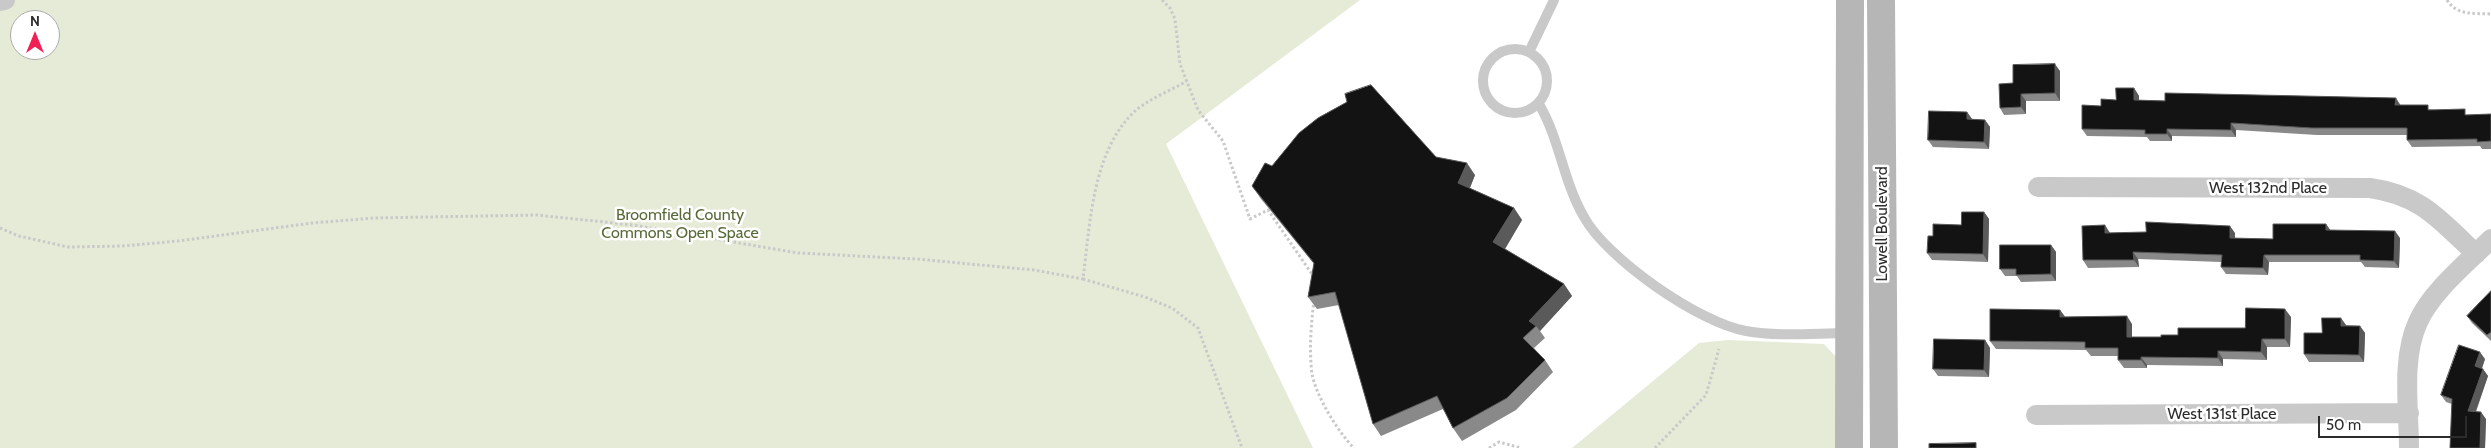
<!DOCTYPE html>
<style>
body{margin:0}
#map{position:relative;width:2491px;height:448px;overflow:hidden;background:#fff;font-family:Cabin,sans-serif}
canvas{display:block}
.north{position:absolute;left:10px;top:10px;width:50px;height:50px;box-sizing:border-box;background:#fff;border:1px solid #ababab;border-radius:50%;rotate:0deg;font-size:14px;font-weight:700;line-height:20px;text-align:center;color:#2c2c2c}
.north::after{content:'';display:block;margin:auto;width:18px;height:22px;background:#f21f54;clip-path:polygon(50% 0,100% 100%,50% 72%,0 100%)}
.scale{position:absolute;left:2318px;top:416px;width:149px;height:22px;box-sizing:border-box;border:2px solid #2c2c2c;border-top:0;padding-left:6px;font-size:15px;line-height:18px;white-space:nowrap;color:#2c2c2c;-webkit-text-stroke:4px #fff;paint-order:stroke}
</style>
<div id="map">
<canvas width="2491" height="448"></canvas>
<div class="north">N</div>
<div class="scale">50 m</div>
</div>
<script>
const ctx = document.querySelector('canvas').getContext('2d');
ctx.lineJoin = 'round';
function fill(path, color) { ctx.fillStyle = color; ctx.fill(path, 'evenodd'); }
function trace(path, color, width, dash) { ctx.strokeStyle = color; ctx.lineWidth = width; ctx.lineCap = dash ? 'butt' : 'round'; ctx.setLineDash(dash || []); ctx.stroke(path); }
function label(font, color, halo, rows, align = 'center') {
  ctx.font = font + ' Cabin,sans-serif'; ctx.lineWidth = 5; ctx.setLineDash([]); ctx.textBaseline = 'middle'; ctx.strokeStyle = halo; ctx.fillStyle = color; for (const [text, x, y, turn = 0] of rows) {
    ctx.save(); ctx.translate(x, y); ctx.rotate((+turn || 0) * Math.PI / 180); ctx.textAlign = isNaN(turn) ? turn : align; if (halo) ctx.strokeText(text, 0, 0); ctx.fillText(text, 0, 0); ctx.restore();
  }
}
fill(new Path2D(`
 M 0,0 L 1360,0 L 1166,144 L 1313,448 L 0,448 ZM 20,20 L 50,20 L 50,50 L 20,50 Z
 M 1728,340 L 1824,344 L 1838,359 L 1838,448 L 1572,448 L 1699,343 Z`), '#e6ebd8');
trace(new Path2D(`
 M 1162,0 L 1170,8 L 1175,19 L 1180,64 L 1198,110 L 1223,141 L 1250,219 L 1268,210 L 1314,277
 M 2447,0 C 2457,16 2474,13 2491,14
 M 0,228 L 19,236 L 68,247 L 123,246 L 178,241 L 312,223 L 374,218 L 537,215 L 633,225 L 798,253 L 917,259 L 1034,270 L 1083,279 C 1090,225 1092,152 1134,112 C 1148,99 1170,91 1187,81
 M 1083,279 L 1145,297 L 1172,308 L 1198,328 L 1242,448
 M 1314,300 C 1311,325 1309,350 1312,374 C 1316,396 1338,432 1354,448
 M 1489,448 L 1499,442 L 1521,448
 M 1655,448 L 1706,395 L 1719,349`), '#c9c9c9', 3, [2.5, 2.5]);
trace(new Path2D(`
 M1483 81a32 32 0 1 1 64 0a32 32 0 1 1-64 0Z
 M 1529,52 L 1554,0
 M 1539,104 C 1560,140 1563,181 1584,217 C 1606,258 1699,323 1746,331 C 1779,337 1815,333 1849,333`), '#c9c9c9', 10);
trace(new Path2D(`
 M 0,1 L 5,0
 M 2038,187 L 2370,188 C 2421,195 2440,220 2476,254
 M 2036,415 L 2409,413
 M 2409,448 C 2409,408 2401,359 2418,322 C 2431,292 2467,263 2491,239`), '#c9c9c9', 20);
trace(new Path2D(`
 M 1881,0 L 1884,448
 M 1849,448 L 1850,0`), '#b6b6b6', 28);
fill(new Path2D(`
 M 2060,71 L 2060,101 L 2026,101 L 2026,114 L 2004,115 L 2000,108 L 2013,83 Z
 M 2134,88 L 2139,96 L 2139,100 L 2400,105 L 2469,115 L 2491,114 L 2491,149 L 2482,149 L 2480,146 L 2412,147 L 2407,140 L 2407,135 L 2317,135 L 2236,130 L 2236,137 L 2172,136 L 2172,141 L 2150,141 L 2147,137 L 2087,136 L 2082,129 L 2101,106 L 2116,100 Z
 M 1347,102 L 1436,157 L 1475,175 L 1470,188 L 1514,208 L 1522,220 L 1505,249 L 1564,284 L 1572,296 L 1540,331 L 1545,338 L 1534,348 L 1545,360 L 1553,372 L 1516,410 L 1462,441 L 1453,428 L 1443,409 L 1381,436 L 1373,424 L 1339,305 L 1317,309 L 1308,297 L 1314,264 L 1261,199 L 1252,186 L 1272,166 Z
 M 1967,112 L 1972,119 L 1985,120 L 1990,127 L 1989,149 L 1933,147 L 1928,140 Z
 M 1984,212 L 1989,219 L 1988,262 L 1932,260 L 1927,253 L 1933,236 L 1961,225 Z
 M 2326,224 L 2330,230 L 2400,238 L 2399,268 L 2365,267 L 2361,262 L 2269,262 L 2268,275 L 2226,274 L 2221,267 L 2221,262 L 2138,259 L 2139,267 L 2088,268 L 2083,260 L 2235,233 L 2235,238 L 2273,239 Z
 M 2051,245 L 2056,252 L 2056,281 L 2021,282 L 2017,276 L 2005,276 L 2000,269 Z
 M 2491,291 L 2491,341 L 2472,323 L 2467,316 Z
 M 2060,310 L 2065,317 L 2132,324 L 2132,337 L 2161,337 L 2245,328 L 2291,317 L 2290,347 L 2267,347 L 2267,360 L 2223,359 L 2223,366 L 2147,365 L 2147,368 L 2124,368 L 2118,360 L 2118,356 L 2091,356 L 2086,350 L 1996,349 L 1990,341 Z
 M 2346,325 L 2360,326 L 2365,333 L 2364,362 L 2309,362 L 2304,354 L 2322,333 Z
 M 1985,340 L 1990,348 L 1989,377 L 1938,376 L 1933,369 Z
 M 2485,359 L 2482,369 L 2483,369 L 2488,376 L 2476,412 L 2486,419 L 2485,448 L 2450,448 L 2452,404 L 2446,402 L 2441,395 Z`), '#898989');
fill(new Path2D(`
 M 2055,64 L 2060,71 L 2060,101 L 2055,93 Z
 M 2134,88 L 2139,96 L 2139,107 L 2134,100 Z
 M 2021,94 L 2026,101 L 2026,114 L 2021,107 Z
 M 2396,98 L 2401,106 L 2395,105 Z
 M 1967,112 L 1972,119 L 1967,119 Z
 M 1985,120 L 1990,127 L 1989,149 L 1984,142 Z
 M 2231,123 L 2236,130 L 2236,137 L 2231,130 Z
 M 2167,129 L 2172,136 L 2172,141 L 2167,134 Z
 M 1467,163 L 1475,175 L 1467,195 L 1458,183 Z
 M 1514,208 L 1522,220 L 1502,254 L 1493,242 Z
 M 1984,212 L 1989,219 L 1988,262 L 1983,254 Z
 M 2326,224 L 2331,231 L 2326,230 Z
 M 2105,225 L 2110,233 L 2105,233 Z
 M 2230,226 L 2235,233 L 2235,245 L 2230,238 Z
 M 2395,231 L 2400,238 L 2399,268 L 2394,261 Z
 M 2051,245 L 2056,252 L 2056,281 L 2051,274 Z
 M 2133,252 L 2138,259 L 2139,267 L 2134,260 Z
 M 2264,255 L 2269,262 L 2268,275 L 2263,268 Z
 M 1564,284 L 1572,296 L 1540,331 L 1536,326 L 1529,321 Z
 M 2285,309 L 2291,317 L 2290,347 L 2285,339 Z
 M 2060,310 L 2066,318 L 2060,317 Z
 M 2127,316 L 2132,324 L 2132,345 L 2127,337 Z
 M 2341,318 L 2346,325 L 2346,333 L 2341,326 Z
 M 2360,326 L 2365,333 L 2364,362 L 2359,355 Z
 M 2262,339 L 2267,347 L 2267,360 L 2261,352 Z
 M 1985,340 L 1990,348 L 1989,377 L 1984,370 Z
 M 2218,351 L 2223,359 L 2223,366 L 2218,358 Z
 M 2480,352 L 2485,359 L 2480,373 L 2475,366 Z
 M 2141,357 L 2147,365 L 2147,368 L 2141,360 Z
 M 2483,369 L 2488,376 L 2473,419 L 2468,411 Z
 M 2481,412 L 2486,419 L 2485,448 L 2480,448 Z`), '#5a5a5a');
const building = new Path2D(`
 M 2055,64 L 2055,93 L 2021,94 L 2021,107 L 2000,108 L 1999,84 L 2013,83 L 2013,65 Z
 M 1371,85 L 1436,157 L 1467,163 L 1458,183 L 1514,208 L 1493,242 L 1564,284 L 1529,321 L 1536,326 L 1523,338 L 1545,360 L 1507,398 L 1453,428 L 1437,396 L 1373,424 L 1335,292 L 1308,297 L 1314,263 L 1252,186 L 1265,163 L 1272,166 L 1299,133 L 1318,118 L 1347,102 L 1345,94 Z
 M 2116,88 L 2134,88 L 2134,100 L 2165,101 L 2165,93 L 2396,98 L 2395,105 L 2428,105 L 2428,110 L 2465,109 L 2465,115 L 2491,114 L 2491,141 L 2477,142 L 2477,139 L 2407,140 L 2407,128 L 2312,128 L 2231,123 L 2231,130 L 2167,129 L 2167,134 L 2145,134 L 2145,130 L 2082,129 L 2082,105 L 2101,106 L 2101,99 L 2116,100 Z
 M 1929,111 L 1967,112 L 1967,119 L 1985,120 L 1984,142 L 1928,140 Z
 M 1962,212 L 1984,212 L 1983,254 L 1927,253 L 1928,236 L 1933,236 L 1933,224 L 1961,225 Z
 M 2146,222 L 2230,226 L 2230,238 L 2273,239 L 2273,224 L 2326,224 L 2326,230 L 2395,231 L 2394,261 L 2360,260 L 2360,255 L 2264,255 L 2263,268 L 2221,267 L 2222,255 L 2133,252 L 2134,260 L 2083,260 L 2082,226 L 2105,225 L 2105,233 L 2146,232 Z
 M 2000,245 L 2051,245 L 2051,274 L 2016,275 L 2016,269 L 2000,269 Z
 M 2491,291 L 2491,332 L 2487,335 L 2467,316 Z
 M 2246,308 L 2285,309 L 2285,339 L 2262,339 L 2261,352 L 2218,351 L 2218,358 L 2141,357 L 2141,360 L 2118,360 L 2118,348 L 2085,348 L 2085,342 L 1990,341 L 1990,309 L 2060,310 L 2060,317 L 2127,316 L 2127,337 L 2161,337 L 2161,335 L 2178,335 L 2178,328 L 2245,328 Z
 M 2322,318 L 2341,318 L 2341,326 L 2360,326 L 2359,355 L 2304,354 L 2304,333 L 2322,333 Z
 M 1934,339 L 1985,340 L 1984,370 L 1933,369 Z
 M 2459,345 L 2480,352 L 2475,366 L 2483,369 L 2468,411 L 2481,412 L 2480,448 L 2450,448 L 2452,399 L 2441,395 Z
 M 1976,443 L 1976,448 L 1929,448 L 1929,444 Z`);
fill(building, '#131313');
trace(building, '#5a5a5a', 1);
label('16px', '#2c2c2c', '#fff', [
 ["West 132nd Place",2268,188],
 ["Lowell Boulevard",1882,224,-90],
 ["West 131st Place",2222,414]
]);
label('16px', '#586a37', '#fff', [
 ["Broomfield County",680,215],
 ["Commons Open Space",680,233]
]);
</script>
